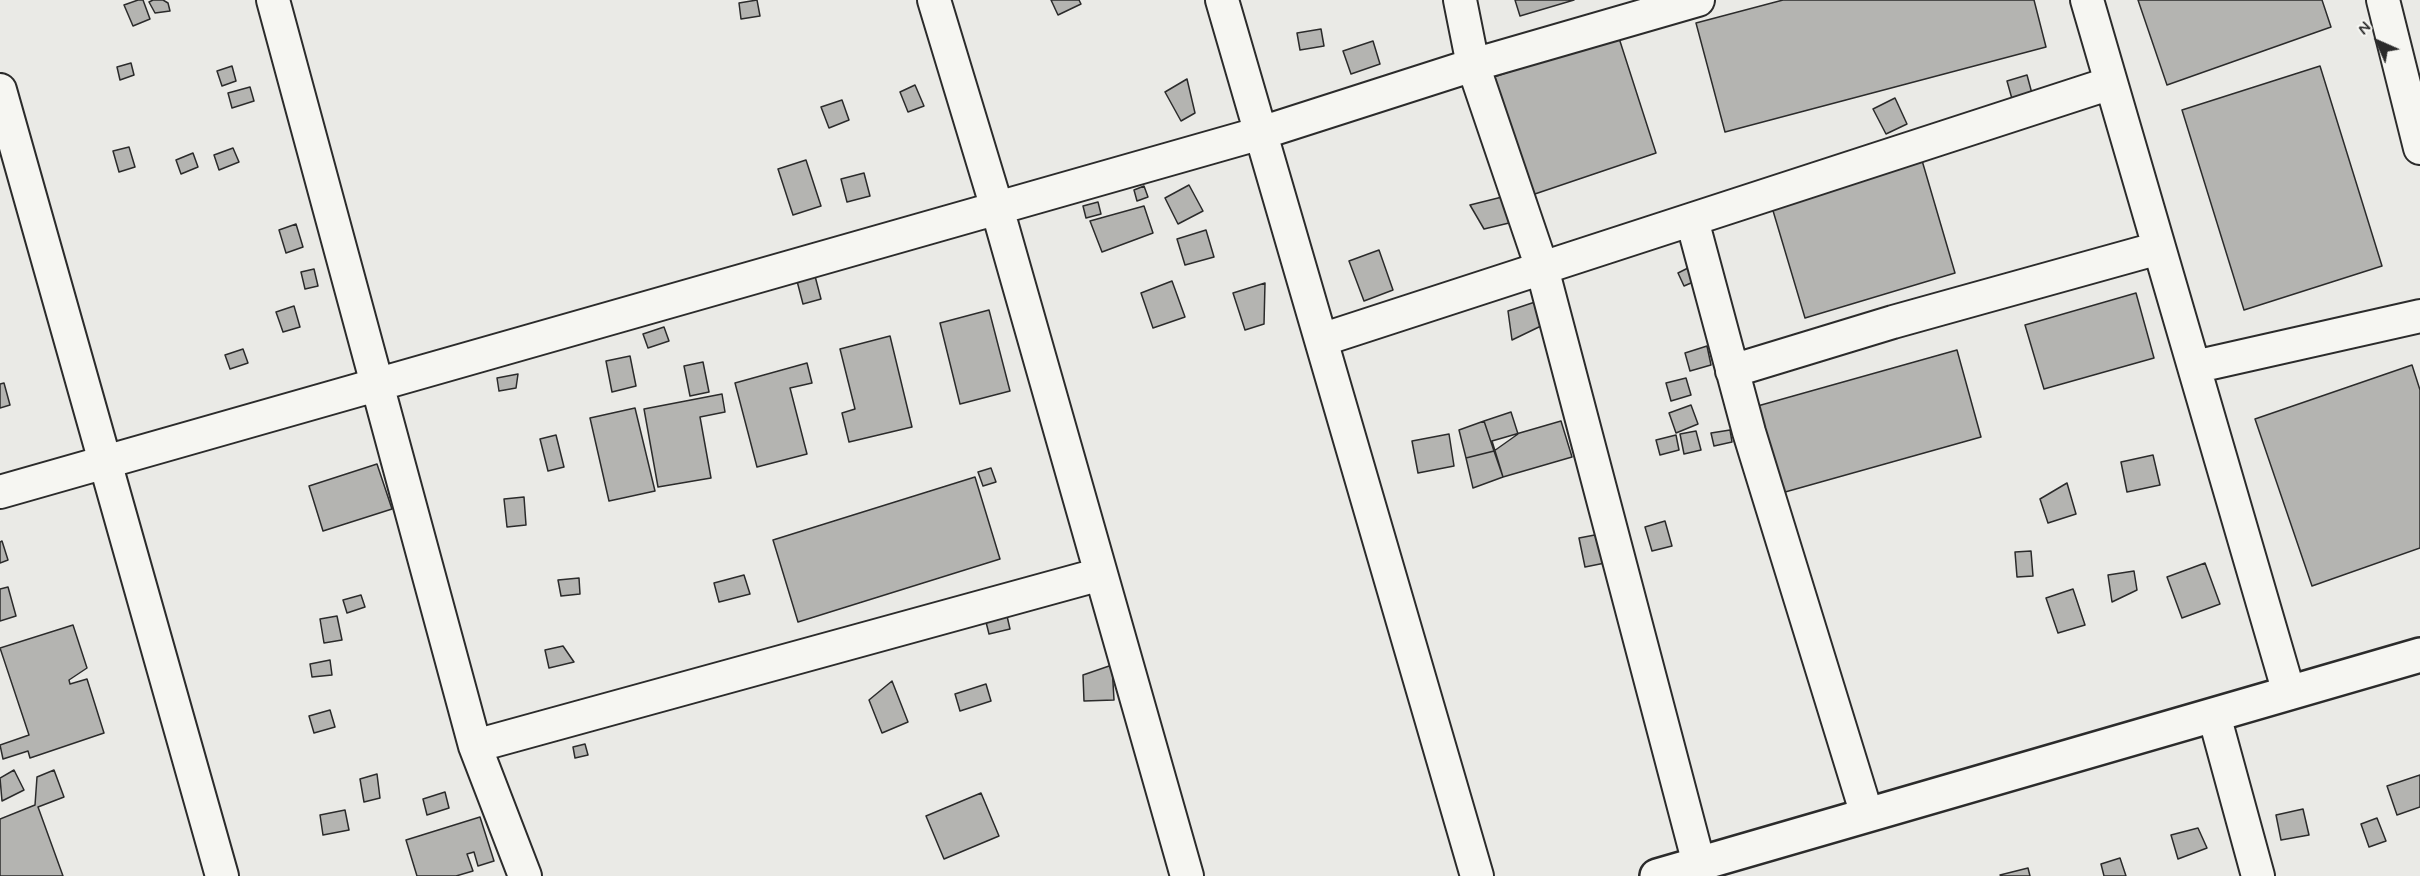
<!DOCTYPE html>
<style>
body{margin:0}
#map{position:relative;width:2420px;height:876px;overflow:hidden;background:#eaeae6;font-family:Mynerve,sans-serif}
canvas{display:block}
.north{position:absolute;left:2348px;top:12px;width:60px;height:60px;-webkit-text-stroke:4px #f6f6f2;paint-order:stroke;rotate:315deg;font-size:16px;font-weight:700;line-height:24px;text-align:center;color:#2b2b2b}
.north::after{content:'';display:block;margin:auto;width:21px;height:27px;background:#2b2b2b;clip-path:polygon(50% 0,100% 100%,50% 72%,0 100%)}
</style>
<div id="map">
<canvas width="2420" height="876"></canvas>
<div class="north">N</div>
</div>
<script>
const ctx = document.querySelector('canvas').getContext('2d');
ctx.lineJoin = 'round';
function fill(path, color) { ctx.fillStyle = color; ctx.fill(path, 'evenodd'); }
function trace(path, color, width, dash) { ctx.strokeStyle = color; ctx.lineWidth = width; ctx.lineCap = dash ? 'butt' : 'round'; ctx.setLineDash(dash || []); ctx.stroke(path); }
const building = new Path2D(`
 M 138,0 L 143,0 L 150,19 L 133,26 L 124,5 Z
 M 153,0 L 163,0 L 168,3 L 170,11 L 155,13 L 149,2 Z
 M 757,0 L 760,16 L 741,19 L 739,3 Z
 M 1051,0 L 1079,0 L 1081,4 L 1058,15 Z
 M 1515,0 L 1574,0 L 1520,16 Z
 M 1783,0 L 2034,0 L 2046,47 L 1725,132 L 1696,23 Z
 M 2138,0 L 2322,0 L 2331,27 L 2167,85 Z
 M 1321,29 L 1324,46 L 1300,50 L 1297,33 Z
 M 1618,35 L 1656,153 L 1523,198 L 1485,80 Z
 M 1373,41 L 1380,64 L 1351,74 L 1343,51 Z
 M 131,63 L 134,75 L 120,80 L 117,67 Z
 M 232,66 L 236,81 L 222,86 L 217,71 Z
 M 2320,66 L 2382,266 L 2244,310 L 2182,110 Z
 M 2027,75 L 2034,101 L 2014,106 L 2007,81 Z
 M 1187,79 L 1195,113 L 1181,121 L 1165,92 Z
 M 915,85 L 924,106 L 908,112 L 900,92 Z
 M 250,87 L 254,101 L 232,108 L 228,93 Z
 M 1895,98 L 1907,124 L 1886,134 L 1873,109 Z
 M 842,100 L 849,120 L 829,128 L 821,107 Z
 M 129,147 L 135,167 L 119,172 L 113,151 Z
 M 233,148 L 239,162 L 219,170 L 214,155 Z
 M 193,153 L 198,167 L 181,174 L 176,160 Z
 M 1921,157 L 1955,273 L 1805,318 L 1771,204 Z
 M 806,160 L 821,206 L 793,215 L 778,169 Z
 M 864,173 L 870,196 L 847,202 L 841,179 Z
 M 1189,185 L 1203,211 L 1178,224 L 1165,198 Z
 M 1144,186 L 1148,197 L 1137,201 L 1134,190 Z
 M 1502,197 L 1509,223 L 1484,229 L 1470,205 Z
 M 1098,202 L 1101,214 L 1086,218 L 1083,206 Z
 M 1144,206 L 1153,233 L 1102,252 L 1090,221 Z
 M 296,224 L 303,247 L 286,253 L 279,230 Z
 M 1206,230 L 1214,257 L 1185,265 L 1177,239 Z
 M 1379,250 L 1393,290 L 1364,301 L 1349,261 Z
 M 1692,266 L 1698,280 L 1684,286 L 1678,273 Z
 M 314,269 L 318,286 L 305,289 L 301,272 Z
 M 815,276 L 821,299 L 803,304 L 797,281 Z
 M 1172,281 L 1185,317 L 1153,328 L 1141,293 Z
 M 1265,283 L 1264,324 L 1245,330 L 1233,293 Z
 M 2136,293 L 2154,358 L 2044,389 L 2025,325 Z
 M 1538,301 L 1541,326 L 1512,340 L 1508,311 Z
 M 294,306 L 300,327 L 283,332 L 276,312 Z
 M 989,310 L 1010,391 L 960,404 L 940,323 Z
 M 664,327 L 669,341 L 648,348 L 643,334 Z
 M 890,336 L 912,427 L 849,442 L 842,413 L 855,409 L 840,349 Z
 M 1707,346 L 1711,365 L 1690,371 L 1685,353 Z
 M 243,349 L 248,363 L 230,369 L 225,355 Z
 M 1957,350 L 1981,437 L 1778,494 L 1754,407 Z
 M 630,356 L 636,386 L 612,392 L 606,361 Z
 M 703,362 L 709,392 L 690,396 L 684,366 Z
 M 807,363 L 812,383 L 790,388 L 807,454 L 757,467 L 735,383 Z
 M 2412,365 L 2420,390 L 2420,548 L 2312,586 L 2255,419 Z
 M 518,374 L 516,388 L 499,391 L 497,378 Z
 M 1686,378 L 1691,395 L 1671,401 L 1666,383 Z
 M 4,383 L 10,405 L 0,408 L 0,384 Z
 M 722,394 L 725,412 L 700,417 L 711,478 L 658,487 L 644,409 Z
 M 1691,405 L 1698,424 L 1676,433 L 1669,413 Z
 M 635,408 L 655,491 L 609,501 L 590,418 Z
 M 1511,412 L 1518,434 L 1494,451 L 1484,421 Z
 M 1484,421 L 1494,451 L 1466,458 L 1459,430 Z
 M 1561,421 L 1572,457 L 1503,477 L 1492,441 Z
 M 1730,430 L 1732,442 L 1714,446 L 1711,433 Z
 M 1696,431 L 1701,450 L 1684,454 L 1680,434 Z
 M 1449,434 L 1454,466 L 1418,473 L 1412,441 Z
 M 556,435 L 564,467 L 548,471 L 540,439 Z
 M 1676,435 L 1679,450 L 1660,455 L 1656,440 Z
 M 1494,451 L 1503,477 L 1473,488 L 1466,458 Z
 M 2153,455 L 2160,485 L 2127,492 L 2121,462 Z
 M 377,464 L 392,509 L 323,531 L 309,486 Z
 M 991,468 L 996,482 L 983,486 L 978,472 Z
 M 975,477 L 1000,559 L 798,622 L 773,540 Z
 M 2067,483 L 2076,514 L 2048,523 L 2040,499 Z
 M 524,497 L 526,525 L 507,527 L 504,499 Z
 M 1665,521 L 1672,546 L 1652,551 L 1645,527 Z
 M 1600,534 L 1605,563 L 1585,567 L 1579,538 Z
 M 2,541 L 8,560 L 0,563 L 0,542 Z
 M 2031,551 L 2033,576 L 2017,577 L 2015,552 Z
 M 2205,563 L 2220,604 L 2182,618 L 2167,577 Z
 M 2134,571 L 2137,590 L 2112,602 L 2108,575 Z
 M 744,575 L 750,594 L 719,602 L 714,583 Z
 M 579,578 L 580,594 L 561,596 L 558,580 Z
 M 8,587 L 16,616 L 0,621 L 0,589 Z
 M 2073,589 L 2085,625 L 2058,633 L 2046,598 Z
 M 361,595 L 365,607 L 347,613 L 343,600 Z
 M 337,616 L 342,640 L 324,643 L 320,619 Z
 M 1007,616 L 1010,629 L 989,634 L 986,622 Z
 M 73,625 L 87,668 L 69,680 L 70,684 L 87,679 L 104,733 L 30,758 L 28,751 L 3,759 L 0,745 L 29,735 L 0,648 Z
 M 563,646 L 574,662 L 549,668 L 545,650 Z
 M 330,660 L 332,675 L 312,677 L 310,664 Z
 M 1112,665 L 1114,700 L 1084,701 L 1083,675 Z
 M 892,681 L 908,722 L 882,733 L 869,700 Z
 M 986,684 L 991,701 L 960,711 L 955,694 Z
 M 330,710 L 335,727 L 314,733 L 309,716 Z
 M 585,744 L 588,755 L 575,758 L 573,747 Z
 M 14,770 L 24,790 L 2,801 L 0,778 Z
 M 54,770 L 64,797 L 38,807 L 63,876 L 0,876 L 0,819 L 35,805 L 37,777 Z
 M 377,774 L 380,798 L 364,802 L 360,779 Z
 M 2420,775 L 2420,807 L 2397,815 L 2387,786 Z
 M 445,792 L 449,808 L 427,815 L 423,799 Z
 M 981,793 L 999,836 L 944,859 L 926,816 Z
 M 2303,809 L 2309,835 L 2281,840 L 2276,815 Z
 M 345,810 L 349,830 L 323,835 L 320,815 Z
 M 480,817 L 494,861 L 478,866 L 474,852 L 467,854 L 473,871 L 456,876 L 417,876 L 406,840 Z
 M 2377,818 L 2386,841 L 2369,847 L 2361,824 Z
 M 2198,828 L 2207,848 L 2178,859 L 2171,835 Z
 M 2120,858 L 2126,876 L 2104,876 L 2101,864 Z
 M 2028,868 L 2030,876 L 2001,876 L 2000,875 Z`);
fill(building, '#b4b4b1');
trace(building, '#2b2b2b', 1.5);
const minor = new Path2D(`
 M 273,0 L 475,746 L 525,876
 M 934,0 L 997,208 L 1187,876
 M 1222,0 L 1477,876
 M 1460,0 L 1473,65 L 1542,268 L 1699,864
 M 2087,0 L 2289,693
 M 2383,0 L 2420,148
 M 0,90 L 222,876
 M 1692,220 L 1749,432 L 1867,815
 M 1321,340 L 2111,83
 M 2194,367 L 2420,316
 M 1732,371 L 1893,322 L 2159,248
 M 0,492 L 1261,133 L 1473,65 L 1698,0
 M 2214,715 L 2258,876
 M 475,746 L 1101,574`);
const tertiary = new Path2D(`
 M 1657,876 L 2420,655`);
trace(minor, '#2b2b2b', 36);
trace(tertiary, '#2b2b2b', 38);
trace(minor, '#f6f6f2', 32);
trace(tertiary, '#f6f6f2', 33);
</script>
